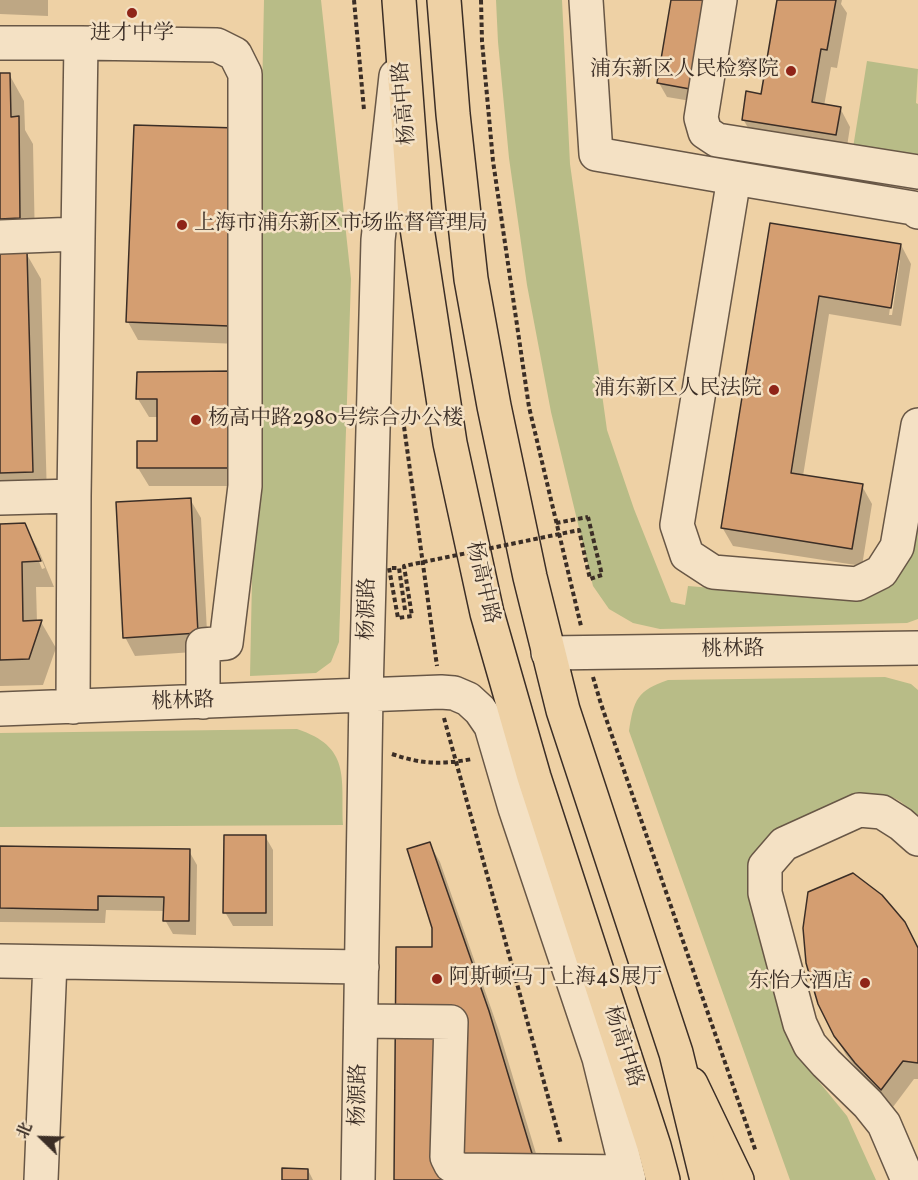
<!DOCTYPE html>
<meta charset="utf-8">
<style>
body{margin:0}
#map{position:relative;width:918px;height:1180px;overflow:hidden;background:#eed1a5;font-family:Vollkorn,"Noto Serif SC",serif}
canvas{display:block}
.north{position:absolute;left:12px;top:1108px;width:60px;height:60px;-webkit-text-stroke:4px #f4e1c4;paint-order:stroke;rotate:293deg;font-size:16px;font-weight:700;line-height:24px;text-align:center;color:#3b2e26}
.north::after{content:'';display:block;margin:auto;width:21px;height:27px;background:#3b2e26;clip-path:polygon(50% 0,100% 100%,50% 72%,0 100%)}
</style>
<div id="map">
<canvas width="918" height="1180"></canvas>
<div class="north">北</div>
</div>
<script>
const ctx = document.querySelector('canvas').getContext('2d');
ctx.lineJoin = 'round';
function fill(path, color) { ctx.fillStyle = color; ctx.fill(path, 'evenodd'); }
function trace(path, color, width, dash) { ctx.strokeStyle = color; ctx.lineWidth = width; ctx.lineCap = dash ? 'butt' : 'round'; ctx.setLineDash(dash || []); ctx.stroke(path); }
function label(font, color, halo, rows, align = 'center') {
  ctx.font = font + ' Vollkorn,"Noto Serif SC",serif'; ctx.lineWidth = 5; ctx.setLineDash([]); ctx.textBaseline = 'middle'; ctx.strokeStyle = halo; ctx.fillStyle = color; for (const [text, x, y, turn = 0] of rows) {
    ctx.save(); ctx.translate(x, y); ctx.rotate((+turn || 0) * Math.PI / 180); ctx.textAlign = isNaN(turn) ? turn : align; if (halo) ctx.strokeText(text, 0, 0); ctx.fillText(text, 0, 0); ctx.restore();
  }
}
fill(new Path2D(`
 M 264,0 L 321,0 L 351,279 L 339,642 L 331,662 L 316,673 L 250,676 Z
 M 496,0 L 562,0 L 570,164 L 607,430 L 634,509 L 671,602 L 685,605 L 688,586 L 858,600 L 918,507 L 918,619 L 907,623 L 660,629 L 633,623 L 609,609 L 593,586 L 551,412 L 527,285 L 509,158 L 498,42 Z
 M 867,61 L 918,69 L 916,103 L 918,104 L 918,164 L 852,154 Z
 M 885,677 L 911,684 L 918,690 L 918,819 C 913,814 907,806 901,802 C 865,779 812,815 779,831 L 784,1021 L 806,1066 L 847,1116 L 876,1180 L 790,1180 L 629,731 C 634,699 637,691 668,680 Z
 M 297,729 C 351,747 341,777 343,825 L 0,827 L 0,733 Z`), '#b8bc87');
fill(new Path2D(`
 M 0,0 L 48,0 L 48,16 L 0,14 Z
 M 672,0 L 697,102 L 667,97 L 659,83 Z
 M 778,0 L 842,0 L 841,4 L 847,13 L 837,68 L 831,67 L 824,106 L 840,108 L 850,127 L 846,153 L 754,138 L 743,119 L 762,96 Z
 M 9,74 L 24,101 L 25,130 L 33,144 L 35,244 L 0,242 L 0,75 Z
 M 135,126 L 239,344 L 138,340 L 128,322 Z
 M 771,225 L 901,245 L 911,264 L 901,326 L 829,314 L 803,476 L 862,486 L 872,504 L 862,566 L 733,546 L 722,527 ZM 897,260 L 900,260 L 892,315 L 889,315 Z
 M 26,253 L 41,279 L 47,498 L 0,490 L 0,254 Z
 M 234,373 L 245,486 L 149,486 L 138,468 L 158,443 L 158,417 L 149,417 L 138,399 Z
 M 190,499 L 201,518 L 208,651 L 135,656 L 125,637 Z
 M 24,524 L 39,551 L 54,587 L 36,587 L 37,622 L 41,622 L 56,648 L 43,685 L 0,686 L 0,525 ZM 34,549 L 37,549 L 45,568 L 42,569 Z
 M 265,836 L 273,850 L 273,926 L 233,926 L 225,912 Z
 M 429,843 L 440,862 L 499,1031 L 544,1180 L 396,1180 L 434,949 Z
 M 0,848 L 189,851 L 197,865 L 196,935 L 173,934 L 165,920 L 165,911 L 106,910 L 105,923 L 0,922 Z
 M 918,949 L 918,1079 L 914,1079 L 893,1107 L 868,1082 L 846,1055 L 835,1035 Z
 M 308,1170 L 313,1180 L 284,1180 Z`), '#0003');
const building = new Path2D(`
 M 671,0 L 704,0 L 690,89 L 657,83 Z
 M 777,0 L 836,0 L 827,50 L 821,49 L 812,102 L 841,107 L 836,135 L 742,120 L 746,91 L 761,94 Z
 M 0,73 L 10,73 L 11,117 L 19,116 L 20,218 L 0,219 Z
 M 134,125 L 237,128 L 229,326 L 126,322 Z
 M 770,223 L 901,244 L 891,308 L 819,296 L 791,473 L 863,484 L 852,549 L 721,528 Z
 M 27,251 L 33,472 L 0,473 L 0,252 Z
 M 235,371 L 235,468 L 137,468 L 137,441 L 157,441 L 157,399 L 136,399 L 137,372 Z
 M 191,498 L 198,633 L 123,638 L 116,502 Z
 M 25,523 L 41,561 L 22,562 L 23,621 L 42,620 L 29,659 L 0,660 L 0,524 Z
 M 224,835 L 266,835 L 266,913 L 223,913 Z
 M 430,842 L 489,1011 L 540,1180 L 394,1180 L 396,947 L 432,947 L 432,928 L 407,849 Z
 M 0,846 L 190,849 L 189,921 L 163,921 L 164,897 L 98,896 L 98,910 L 0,908 Z
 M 853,873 L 882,895 L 905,922 L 918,948 L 918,1063 L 903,1061 L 881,1090 L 855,1063 L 834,1036 L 818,1004 L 806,963 L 803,928 L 808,892 Z
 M 282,1168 L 308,1169 L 308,1180 L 282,1180 Z`);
fill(building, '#d49e71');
trace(building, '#3b2e26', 1.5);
const minor = new Path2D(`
 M 586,0 L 596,154 L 734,178
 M 720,0 L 701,118 L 705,132 L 717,140 L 918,172
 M 0,43 L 81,43
 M 918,212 L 913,208 L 734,178 L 677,525 L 687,555 L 713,572 L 857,584 L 881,572 L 897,547 L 918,425
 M 0,237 L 78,234
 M 0,498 L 74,496
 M 548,653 L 918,648
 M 73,707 L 74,496 L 81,43 L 217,45 L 235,54 L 245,74 L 245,486 L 226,643 L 203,645 L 203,702
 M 0,709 L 441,692 L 454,693 L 468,699 L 480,710 L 491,726 L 515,808 L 599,1058 L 629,1180
 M 0,961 L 362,967
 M 361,1021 L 451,1022 L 447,1157 L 451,1165 L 460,1170 L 627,1172
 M 41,1180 L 50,962
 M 358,1180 L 366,695 L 378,240 L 396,76
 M 908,1180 L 884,1124 L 868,1104 L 826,1063 L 810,1045 L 800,1024 L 765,893 L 765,866 L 784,844 L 859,810 L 882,812 L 901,824 L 918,839`);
const major = new Path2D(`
 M 691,1084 L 737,1180`);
const highway = new Path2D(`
 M 399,0 L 415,215 L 450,443 L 487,613 L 534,777 L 654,1146 L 663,1180
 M 444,0 L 453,114 L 471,279 L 494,406 L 530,577 L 563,710 L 676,1053 L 707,1180`);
trace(minor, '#685746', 36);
trace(major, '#3b2e26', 36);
trace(highway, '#3b2e26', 36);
trace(new Path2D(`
 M 354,0 L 364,110
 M 481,0 L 482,41 L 493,161 L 529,407 L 581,626
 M 402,412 L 437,666
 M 556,523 L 588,517
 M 593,677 L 601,704 L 756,1152
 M 444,718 L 561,1144
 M 392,754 C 421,764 441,765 472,759`), '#3b2e26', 4, [4.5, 3]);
trace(minor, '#f4e1c4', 33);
trace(major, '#eed1a5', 33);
trace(highway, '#eed1a5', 33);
trace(new Path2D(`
 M 405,610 L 399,568 L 389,568 L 398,618 L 412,616 L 404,566 L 579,530 L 590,579 L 602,575 L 588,517`), '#3b2e26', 4, [4.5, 3]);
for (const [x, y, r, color] of [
 [132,13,6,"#8f2418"],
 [791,71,6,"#8f2418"],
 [182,225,6,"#8f2418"],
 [774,390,6,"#8f2418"],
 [196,420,6,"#8f2418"],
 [437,979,6,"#8f2418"],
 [865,983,6,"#8f2418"]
]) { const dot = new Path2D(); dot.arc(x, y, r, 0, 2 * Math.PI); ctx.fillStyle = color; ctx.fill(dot); trace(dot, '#f4e1c4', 2); }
label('21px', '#3b2e26', '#f4e1c4', [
 ["进才中学",132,35,"center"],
 ["浦东新区人民检察院",779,71],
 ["上海市浦东新区市场监督管理局",194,225,"left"],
 ["浦东新区人民法院",762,390],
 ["杨高中路2980号综合办公楼",208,420,"left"],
 ["阿斯顿马丁上海4S展厅",449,979,"left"],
 ["东怡大酒店",853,983]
], 'right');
label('21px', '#3b2e26', '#f4e1c4', [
 ["杨高中路",406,103,-95],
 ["杨高中路",481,583,77],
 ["杨源路",369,609,-89],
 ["桃林路",733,651,-1],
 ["桃林路",183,703,-2],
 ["杨高中路",622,1047,72],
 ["杨源路",360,1095,-89]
]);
</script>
